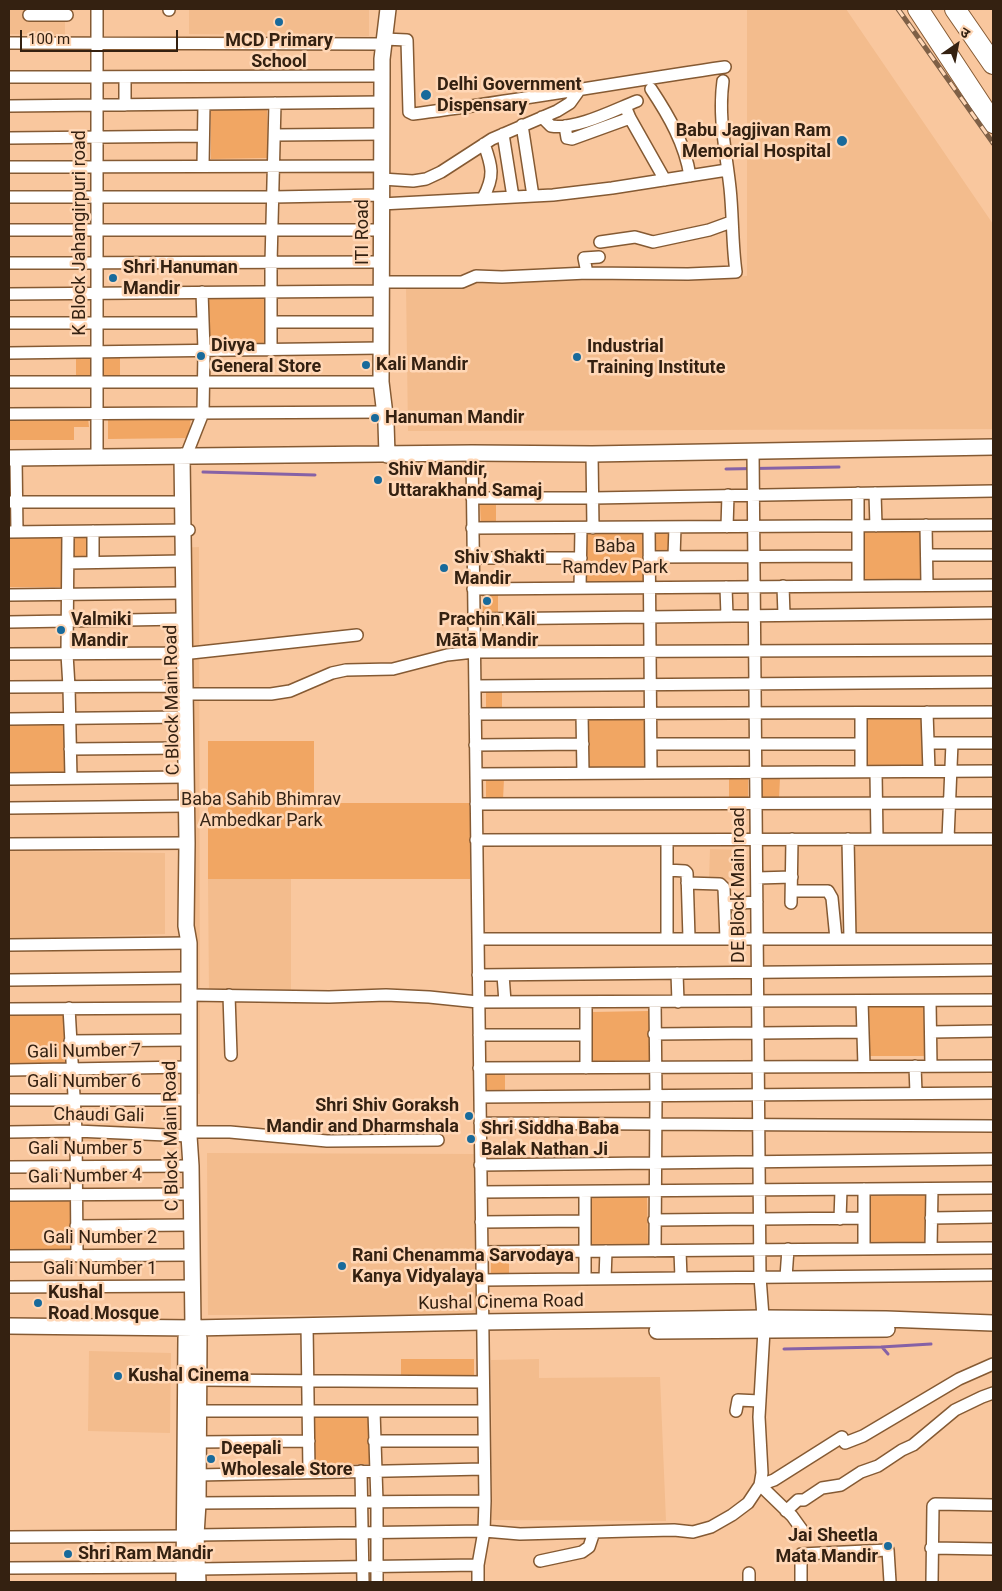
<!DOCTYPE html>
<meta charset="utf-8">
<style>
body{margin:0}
#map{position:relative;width:1002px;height:1591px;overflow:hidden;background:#f9c79e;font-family:Roboto,"Noto Sans Devanagari",sans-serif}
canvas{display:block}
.frame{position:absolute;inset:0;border:10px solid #342111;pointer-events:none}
.north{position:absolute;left:932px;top:20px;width:50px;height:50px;-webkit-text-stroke:4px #ffd7b6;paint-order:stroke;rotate:33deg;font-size:14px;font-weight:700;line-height:20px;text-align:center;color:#342111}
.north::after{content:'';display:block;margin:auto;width:18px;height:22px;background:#342111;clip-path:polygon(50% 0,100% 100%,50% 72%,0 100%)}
.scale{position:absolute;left:20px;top:30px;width:158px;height:22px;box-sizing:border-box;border:2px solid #342111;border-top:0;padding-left:6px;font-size:15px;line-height:18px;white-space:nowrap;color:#342111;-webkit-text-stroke:4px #ffd7b6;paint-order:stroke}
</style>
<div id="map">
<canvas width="1002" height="1591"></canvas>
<div class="frame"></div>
<div class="north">उ</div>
<div class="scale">100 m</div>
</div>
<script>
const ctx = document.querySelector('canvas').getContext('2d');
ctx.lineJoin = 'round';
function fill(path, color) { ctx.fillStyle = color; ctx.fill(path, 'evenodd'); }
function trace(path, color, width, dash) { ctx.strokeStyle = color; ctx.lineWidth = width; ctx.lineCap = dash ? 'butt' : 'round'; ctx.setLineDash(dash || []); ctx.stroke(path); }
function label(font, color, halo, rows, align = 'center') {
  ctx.font = font + ' Roboto,sans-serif'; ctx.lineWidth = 5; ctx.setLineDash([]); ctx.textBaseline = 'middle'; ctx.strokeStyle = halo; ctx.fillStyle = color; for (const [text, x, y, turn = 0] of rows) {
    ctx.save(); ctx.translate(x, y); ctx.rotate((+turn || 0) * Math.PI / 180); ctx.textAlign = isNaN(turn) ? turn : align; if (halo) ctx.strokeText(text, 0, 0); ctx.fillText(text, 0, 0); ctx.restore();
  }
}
fill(new Path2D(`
 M 9,9 L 65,9 L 65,35 L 9,34 Z
 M 189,9 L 369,9 L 369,36 L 189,34 Z
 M 747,9 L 846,9 L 993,224 L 993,429 L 408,431 L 406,285 L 747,276 Z
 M 199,547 L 200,1094 L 181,1093 L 178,548 Z
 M 993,845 L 993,934 L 852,936 L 854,847 Z
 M 710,849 L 745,850 L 745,880 L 709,879 Z
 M 9,850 L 165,853 L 165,934 L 9,939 Z
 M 208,879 L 291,879 L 291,994 L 209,993 Z
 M 55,1124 L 124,1125 L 124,1142 L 55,1141 Z
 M 207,1153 L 475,1154 L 476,1315 L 208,1315 Z
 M 89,1351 L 171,1353 L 170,1433 L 88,1431 Z
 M 539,1359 L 539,1378 L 660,1377 L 666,1521 L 492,1520 L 491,1360 Z`), '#f3bc8d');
fill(new Path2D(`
 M 211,109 L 267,109 L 268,158 L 211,159 Z
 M 206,296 L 267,296 L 267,345 L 207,346 Z
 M 76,357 L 92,357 L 92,378 L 76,378 Z
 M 103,358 L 120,358 L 120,379 L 103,379 Z
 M 191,417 L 189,438 L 108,439 L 108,418 Z
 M 9,418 L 88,418 L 89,427 L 74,427 L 74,440 L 9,440 Z
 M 480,504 L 496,504 L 496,526 L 481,526 Z
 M 865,531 L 921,531 L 922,580 L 865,581 Z
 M 643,532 L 644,581 L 587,582 L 587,533 Z
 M 654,533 L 671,533 L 671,553 L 654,553 Z
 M 71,535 L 89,535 L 89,560 L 71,560 Z
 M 62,537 L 63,587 L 9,587 L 9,538 Z
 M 482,592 L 498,592 L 498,615 L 483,615 Z
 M 486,689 L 502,689 L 502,711 L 486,711 Z
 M 922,718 L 923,767 L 866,768 L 866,719 Z
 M 644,719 L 644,768 L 588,769 L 587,720 Z
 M 64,723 L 65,773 L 9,773 L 9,724 Z
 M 208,741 L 314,741 L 314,803 L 470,803 L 470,879 L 208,879 Z
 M 729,777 L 748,777 L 748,798 L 729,798 Z
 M 486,778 L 504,779 L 503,800 L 486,799 Z
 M 760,778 L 780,778 L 779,799 L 760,799 Z
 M 869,1007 L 926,1007 L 926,1056 L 870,1056 Z
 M 649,1011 L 649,1060 L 593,1061 L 592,1012 Z
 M 67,1014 L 67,1063 L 9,1064 L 9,1015 Z
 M 487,1073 L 505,1073 L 505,1092 L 487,1092 Z
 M 927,1195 L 928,1244 L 871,1245 L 871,1196 Z
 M 647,1196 L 648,1245 L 592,1246 L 591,1197 Z
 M 9,1198 L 72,1198 L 71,1252 L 9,1254 Z
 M 491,1257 L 509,1257 L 509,1276 L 491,1276 Z
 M 401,1359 L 474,1359 L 474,1378 L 401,1378 Z
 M 314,1415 L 370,1415 L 371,1464 L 315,1465 Z`), '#f1a663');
trace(new Path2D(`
 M 726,469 L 839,467
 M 203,472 L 315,475
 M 882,1347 L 888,1354
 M 784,1349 L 881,1347 L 931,1344`), '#8662a6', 3);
const street = new Path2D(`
 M 169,9 L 169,10
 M 29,15 L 67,15
 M 384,39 L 407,40 L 409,112 L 413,114 C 517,101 621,82 725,67
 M 9,43 L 383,44
 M 9,77 L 382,76
 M 651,89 C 669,116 685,144 690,176
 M 125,105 L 125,77
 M 9,106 L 382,102
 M 625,106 L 630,118 L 665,180
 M 542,117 L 551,126 C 576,130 614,110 637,101
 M 522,125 L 533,196
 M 565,126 L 567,138 L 572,139 L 630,118
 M 503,134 L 513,197
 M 275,135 L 382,134
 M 9,138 L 203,136
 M 203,166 L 204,104
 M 9,167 L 381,166
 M 382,179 L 413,181 L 426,179 L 441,172 L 492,139 L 557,111 L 570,103 L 580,89
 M 9,197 L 273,197 L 382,195
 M 483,198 C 495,176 492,166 484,144
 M 381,204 L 553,195 L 612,188 L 727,170
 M 9,230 L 382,230
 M 600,242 L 635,237 L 653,242 L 709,230 L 731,222
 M 9,263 L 381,262
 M 587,273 L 584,258 L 599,257
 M 381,282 L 462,282 L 476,276 L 502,277 L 587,273 L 688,274 L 736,272 C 732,244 733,216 730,188 C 726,151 718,118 723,81
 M 9,294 L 381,291
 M 271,322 L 381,322
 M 9,323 L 203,323
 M 271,350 L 271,263 L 275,103
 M 9,353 L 381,348
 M 9,382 L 381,382
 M 9,414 L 384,412
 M 753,451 L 760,1277 L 764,1330 L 759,1417 L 762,1473 L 760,1485 L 792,1516 L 805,1534
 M 472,453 L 485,1501 L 484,1531 L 478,1565 L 478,1582
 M 592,454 L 593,528
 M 186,456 L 203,413 L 204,350 L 202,292
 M 97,457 L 97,9
 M 16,458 L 17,532
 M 875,493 L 876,526
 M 472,498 L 593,498 L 993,491
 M 9,502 L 182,502
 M 926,525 L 927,585
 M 649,527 L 651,773
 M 727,527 L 728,495
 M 472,528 L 993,525
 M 93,531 L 93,562
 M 9,532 L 189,530
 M 68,532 L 67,654 L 69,687 L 71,778
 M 927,555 L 993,555
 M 649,557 L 858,556
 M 674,557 L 675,527
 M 473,558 L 581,558
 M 68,563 L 183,561
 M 783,586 L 784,615
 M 858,586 L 858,493
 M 726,587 L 727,616
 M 580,588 L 581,528
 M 473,589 L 993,585
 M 9,595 L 183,593
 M 474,619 L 993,613
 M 9,622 L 184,619
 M 9,654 L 191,653 L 357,635
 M 475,686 L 993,682
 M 9,687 L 185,686
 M 185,694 L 271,694 L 290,691 L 332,673 L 346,670 L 393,669 L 447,655 L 474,652 L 993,650
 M 927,712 L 929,771
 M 861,713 L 861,771
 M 475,714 L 993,712
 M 582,714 L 583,773
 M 9,719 L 185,717
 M 928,743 L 993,743
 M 651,744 L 861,744
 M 475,745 L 583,744
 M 70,749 L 185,748
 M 876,772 L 877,839
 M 476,774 L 993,771
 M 9,779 L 186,777
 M 476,804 L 993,803
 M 9,808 L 186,806
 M 848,839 L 850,939
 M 948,839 L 952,743
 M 476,840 L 993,839
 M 9,844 L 187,843
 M 667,870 L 685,871 L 687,873 L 689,938
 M 757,878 L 792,877
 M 687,883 L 720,884 L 724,888 L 726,939
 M 792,891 L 828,891 L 832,898 L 836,939
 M 791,903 L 792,839
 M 725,904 L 757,902
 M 478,939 L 993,939
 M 667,939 L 667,840
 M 9,945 L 189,943
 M 677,973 L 678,1002
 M 478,975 L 993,970
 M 503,975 L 505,1002
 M 9,980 L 188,978
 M 189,995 L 329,997 L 386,995 L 429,997 L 478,1002 L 993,1000
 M 229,995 L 231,1055
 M 862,1001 L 864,1066
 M 930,1001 L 931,1066
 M 586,1002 L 586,1068
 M 655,1002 L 656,1096 L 655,1251
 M 69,1008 L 76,1131 L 77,1256
 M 9,1009 L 189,1008
 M 931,1032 L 993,1031
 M 654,1034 L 863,1032
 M 479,1035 L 586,1035
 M 70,1041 L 189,1040
 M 915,1066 L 916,1093
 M 479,1068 L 993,1066
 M 9,1070 L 189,1067
 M 480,1097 L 993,1093
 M 9,1100 L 190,1100
 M 480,1123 L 993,1126
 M 9,1132 L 76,1131 L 189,1136
 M 189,1132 L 230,1132 L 327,1141 L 438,1140
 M 480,1165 L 993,1159
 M 9,1167 L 191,1166
 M 481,1192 L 993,1188
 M 585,1192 L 585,1278
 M 9,1195 L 191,1194
 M 931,1218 L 993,1217
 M 840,1219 L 841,1190
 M 654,1220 L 864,1218
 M 481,1222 L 584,1221
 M 76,1226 L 191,1225
 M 931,1248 L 932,1189
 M 864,1249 L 864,1189
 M 680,1251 L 681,1278
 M 482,1252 L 993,1248
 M 9,1256 L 192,1255
 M 786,1277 L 788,1249
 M 605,1279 L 606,1251
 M 482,1280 L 993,1275
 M 9,1287 L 192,1286
 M 307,1325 L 309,1472
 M 198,1380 L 483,1382
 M 198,1411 L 483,1411
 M 374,1411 L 377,1502 L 377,1582
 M 736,1411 L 738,1400 L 760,1401
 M 374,1441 L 484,1441
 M 198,1442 L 309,1441
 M 361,1471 L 363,1582
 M 198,1475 L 484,1469
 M 198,1503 L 485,1501
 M 786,1511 L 798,1500 L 804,1500 L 822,1488 L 841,1485 L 861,1472 L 878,1466 L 902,1450 L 913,1445 L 955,1410 L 982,1397 L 993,1393
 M 196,1535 L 484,1531 L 520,1534 L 630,1531 L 674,1530 L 693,1532 L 711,1527 L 732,1515 L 748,1503 L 760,1485 L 774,1480 L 842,1437 L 845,1443 L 863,1436 L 959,1379 L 993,1364
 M 9,1537 L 184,1536
 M 931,1548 L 993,1549
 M 540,1561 L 582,1552 L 589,1547 L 594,1532
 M 9,1568 L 184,1567
 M 198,1569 L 478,1565
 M 749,1582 L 749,1573
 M 801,1582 L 801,1554 L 888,1550 L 890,1582
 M 932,1582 L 933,1506 L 935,1504 L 993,1505`);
const secondary = new Path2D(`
 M 387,455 L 386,423 L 381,382 L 382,76 L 382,59 L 388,9
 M 182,456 L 187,843 L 186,926 L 189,943 L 189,1136 L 191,1166 L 193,1328
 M 9,458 L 472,453 L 592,454 L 993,447
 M 9,1326 L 193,1328 L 482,1322 L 763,1318 L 886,1319 L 993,1323
 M 193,1328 L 199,1338 L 198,1503 L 196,1535 L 198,1582
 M 657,1331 L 887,1329
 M 184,1582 L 186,1338 L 193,1328`);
const highway = new Path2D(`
 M 918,9 L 993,123
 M 955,9 L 993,64`);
trace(street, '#855a33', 14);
trace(secondary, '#855a33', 18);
trace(highway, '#855a33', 22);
trace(street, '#fff', 11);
trace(secondary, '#fff', 15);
trace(highway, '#fff', 20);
const rail = new Path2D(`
 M 898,9 L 993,143`);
trace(rail, '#7f6046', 5);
trace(rail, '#ffd7b6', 3, [9]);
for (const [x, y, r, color] of [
 [279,22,5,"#186a9b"],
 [426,95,6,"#186a9b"],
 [842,141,6,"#186a9b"],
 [113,278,5,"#186a9b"],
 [201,356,5,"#186a9b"],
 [577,357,5,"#186a9b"],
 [366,365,5,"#186a9b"],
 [375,418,5,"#186a9b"],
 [378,480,5,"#186a9b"],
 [444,568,5,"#186a9b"],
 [487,601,5,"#186a9b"],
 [61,630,5,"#186a9b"],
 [469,1116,5,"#186a9b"],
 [471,1139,5,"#186a9b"],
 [342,1266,5,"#186a9b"],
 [38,1303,5,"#186a9b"],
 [118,1376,5,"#186a9b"],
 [211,1459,5,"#186a9b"],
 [888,1546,5,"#186a9b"],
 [68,1554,5,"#186a9b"]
]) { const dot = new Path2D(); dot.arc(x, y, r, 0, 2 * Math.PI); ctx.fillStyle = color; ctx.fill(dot); trace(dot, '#ffd7b6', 2); }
label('bold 18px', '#342111', '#ffd7b6', [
 ["MCD Primary",279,41,"center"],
 ["School",279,62,"center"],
 ["Delhi Government",437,85],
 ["Dispensary",437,106],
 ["Babu Jagjivan Ram",831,131,"right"],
 ["Memorial Hospital",831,152,"right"],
 ["Shri Hanuman",123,268],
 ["Mandir",123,289],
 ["Divya",211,346],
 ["General Store",211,367],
 ["Industrial",587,347],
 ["Training Institute",587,368],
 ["Kali Mandir",376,365],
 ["Hanuman Mandir",385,418],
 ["Shiv Mandir,",388,470],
 ["Uttarakhand Samaj",388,491],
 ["Shiv Shakti",454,558],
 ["Mandir",454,579],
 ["Valmiki",71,620],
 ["Mandir",71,641],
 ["Prachin Kāli",487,620,"center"],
 ["Mātā Mandir",487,641,"center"],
 ["Shri Shiv Goraksh",459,1106,"right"],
 ["Mandir and Dharmshala",459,1127,"right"],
 ["Shri Siddha Baba",481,1129],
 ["Balak Nathan Ji",481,1150],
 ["Rani Chenamma Sarvodaya",352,1256],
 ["Kanya Vidyalaya",352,1277],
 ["Kushal",48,1293],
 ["Road Mosque",48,1314],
 ["Kushal Cinema",128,1376],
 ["Deepali",221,1449],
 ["Wholesale Store",221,1470],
 ["Jai Sheetla",878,1536,"right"],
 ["Mata Mandir",878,1557,"right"],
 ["Shri Ram Mandir",78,1554]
], 'left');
label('18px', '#342111', '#ffd7b6', [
 ["ITI Road",363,232,-90],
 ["K Block Jahangirpuri road",80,233,-90],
 ["C Block Main Road",173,700,-91],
 ["DE Block Main road",739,885,-90],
 ["Gali Number 7",84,1052,-1],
 ["Gali Number 6",84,1082],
 ["Chaudi Gali",99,1116,1],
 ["C Block Main Road",172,1136,-91],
 ["Gali Number 5",85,1149],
 ["Gali Number 4",85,1177,-1],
 ["Gali Number 2",100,1238],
 ["Gali Number 1",100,1269],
 ["Kushal Cinema Road",501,1303,-1]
]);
label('18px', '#362516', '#ffd7b6', [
 ["Baba",615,547],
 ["Ramdev Park",615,568],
 ["Baba Sahib Bhimrav",261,800],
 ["Ambedkar Park",261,821]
]);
</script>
